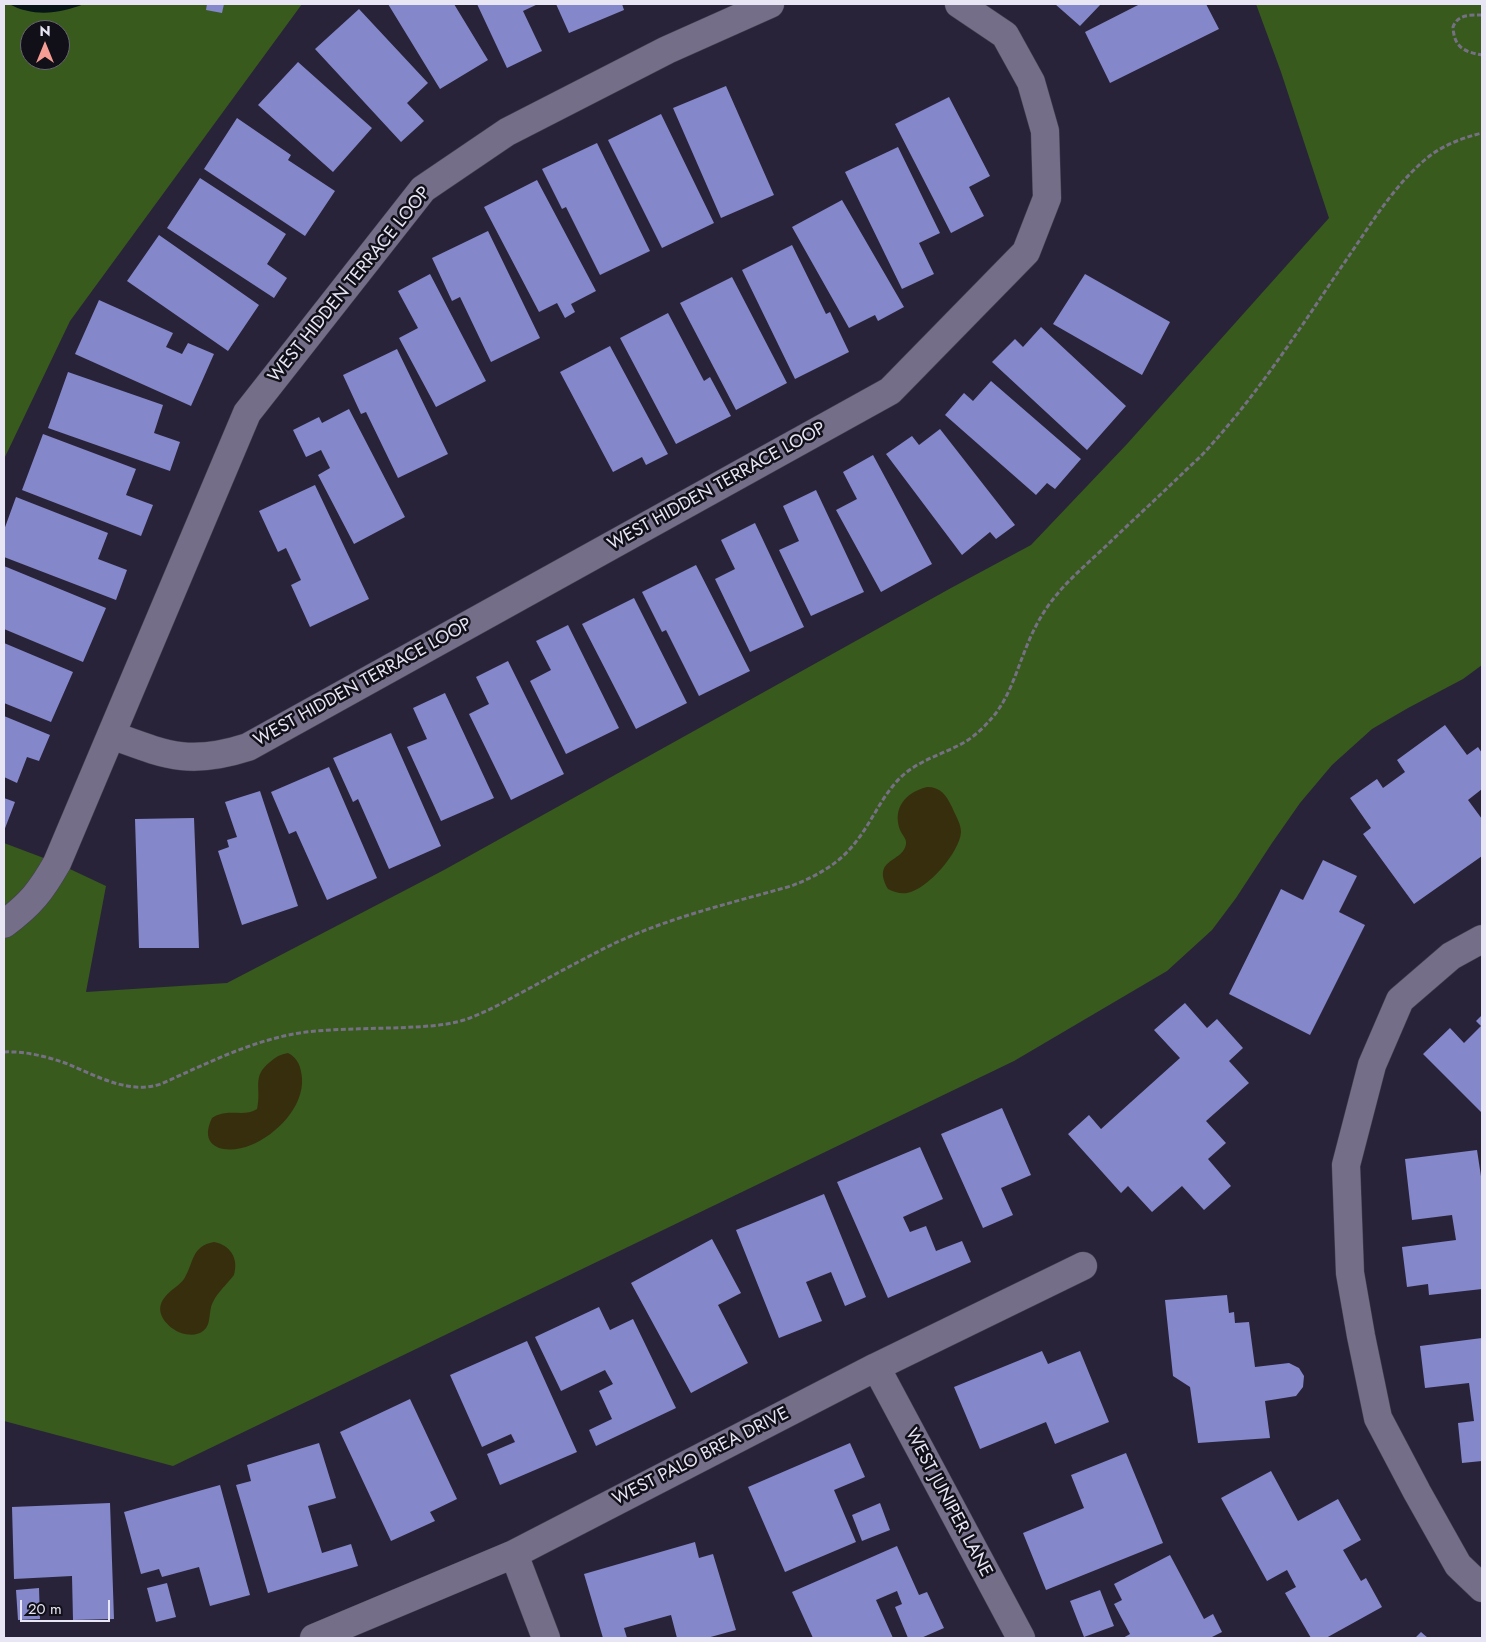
<!DOCTYPE html>
<style>
body{margin:0}
#map{position:relative;width:1486px;height:1642px;overflow:hidden;background:#292339;font-family:Jost,sans-serif}
canvas{display:block}
.frame{position:absolute;inset:0;border:5px solid #e8e5f4;pointer-events:none}
.north{position:absolute;left:20px;top:20px;width:50px;height:50px;box-sizing:border-box;background:#110f18;border:1px solid #676570;border-radius:50%;rotate:0deg;font-size:14px;font-weight:700;line-height:20px;text-align:center;color:#e8e5f4}
.north::after{content:'';display:block;margin:auto;width:18px;height:22px;background:#f59c94;clip-path:polygon(50% 0,100% 100%,50% 72%,0 100%)}
.scale{position:absolute;left:20px;top:1600px;width:90px;height:22px;box-sizing:border-box;border:2px solid #e8e5f4;border-top:0;padding-left:6px;font-size:15px;line-height:18px;white-space:nowrap;color:#e8e5f4;-webkit-text-stroke:4px #110f18;paint-order:stroke}
</style>
<div id="map">
<canvas width="1486" height="1642"></canvas>
<div class="frame"></div>
<div class="north">N</div>
<div class="scale">20 m</div>
</div>
<script>
const ctx = document.querySelector('canvas').getContext('2d');
ctx.lineJoin = 'round';
function fill(path, color) { ctx.fillStyle = color; ctx.fill(path, 'evenodd'); }
function trace(path, color, width, dash) { ctx.strokeStyle = color; ctx.lineWidth = width; ctx.lineCap = dash ? 'butt' : 'round'; ctx.setLineDash(dash || []); ctx.stroke(path); }
function label(font, color, halo, rows, align = 'center') {
  ctx.font = font + ' Jost,sans-serif'; ctx.lineWidth = 5; ctx.setLineDash([]); ctx.textBaseline = 'middle'; ctx.strokeStyle = halo; ctx.fillStyle = color; for (const [text, x, y, turn = 0] of rows) {
    ctx.save(); ctx.translate(x, y); ctx.rotate((+turn || 0) * Math.PI / 180); ctx.textAlign = isNaN(turn) ? turn : align; if (halo) ctx.strokeText(text, 0, 0); ctx.fillText(text, 0, 0); ctx.restore();
  }
}
fill(new Path2D(`
 M 4,4 L 302,4 L 70,321 L 4,459 ZM 30,30 L 60,30 L 60,60 L 30,60 Z
 M 1256,4 L 1482,4 L 1482,665 L 1463,679 L 1408,708 L 1372,729 L 1332,765 L 1300,803 L 1272,843 L 1236,898 L 1212,930 L 1167,971 L 1014,1061 L 173,1466 L 4,1421 L 4,843 L 57,863 L 106,886 L 86,992 L 227,983 L 444,870 L 951,588 L 1031,545 L 1127,444 L 1329,218 L 1281,72 Z`), '#385a1d');
fill(new Path2D(`
 M 927,787 C 941,787 946,795 952,807 C 955,815 961,823 961,832 C 960,852 927,890 907,893 C 900,894 894,892 888,889 C 871,858 903,863 906,844 C 907,839 902,835 900,830 C 892,808 906,792 927,787 Z
 M 288,1053 C 298,1058 301,1067 302,1078 C 304,1107 276,1135 251,1145 C 227,1155 197,1149 212,1118 C 228,1107 243,1118 257,1109 C 262,1088 251,1077 270,1062 C 275,1057 281,1054 288,1053 Z
 M 214,1242 C 230,1245 239,1258 234,1275 C 227,1284 217,1293 213,1302 C 208,1311 212,1325 203,1331 C 197,1336 188,1335 181,1333 C 168,1328 152,1312 165,1297 C 170,1290 179,1286 184,1279 C 194,1263 191,1246 214,1242 Z`), '#372e0e');
fill(new Path2D(`
 M 9,4 L 84,4 C 59,14 33,17 9,4 Z`), '#071418');
fill(new Path2D(`
 M 207,4 L 224,4 L 222,13 L 206,10 Z
 M 388,4 L 454,4 L 488,60 L 440,89 Z
 M 477,4 L 538,4 L 523,11 L 542,51 L 507,68 Z
 M 556,4 L 622,4 L 624,10 L 569,33 Z
 M 1055,4 L 1101,4 L 1080,26 Z
 M 1140,4 L 1206,4 L 1219,29 L 1110,83 L 1085,32 Z
 M 359,9 L 428,83 L 407,103 L 424,121 L 401,142 L 315,49 Z
 M 298,62 L 372,128 L 333,172 L 258,105 Z
 M 726,86 L 774,195 L 721,218 L 673,108 Z
 M 949,97 L 990,176 L 969,187 L 984,216 L 951,233 L 895,124 Z
 M 661,114 L 714,223 L 662,248 L 608,140 Z
 M 237,118 L 291,155 L 288,160 L 335,191 L 305,236 L 204,169 Z
 M 597,143 L 650,251 L 600,275 L 566,207 L 562,209 L 542,169 Z
 M 898,147 L 940,233 L 919,243 L 934,274 L 902,289 L 845,172 Z
 M 200,178 L 286,234 L 267,264 L 287,278 L 274,298 L 167,228 Z
 M 537,180 L 596,291 L 571,304 L 575,312 L 565,318 L 557,303 L 539,312 L 484,207 Z
 M 842,200 L 904,307 L 878,321 L 875,315 L 849,328 L 792,227 Z
 M 488,231 L 540,338 L 491,362 L 460,297 L 452,301 L 432,258 Z
 M 159,235 L 259,305 L 228,351 L 127,281 Z
 M 792,245 L 826,314 L 830,312 L 849,352 L 795,379 L 742,270 Z
 M 430,274 L 486,381 L 436,407 L 399,338 L 418,328 L 398,291 Z
 M 1085,274 L 1170,322 L 1142,375 L 1053,324 Z
 M 732,277 L 787,383 L 736,410 L 680,303 Z
 M 99,300 L 173,333 L 166,347 L 182,354 L 188,343 L 214,354 L 191,406 L 75,354 Z
 M 668,313 L 704,381 L 710,377 L 731,416 L 676,444 L 620,338 Z
 M 1041,327 L 1126,406 L 1087,450 L 992,362 L 1015,339 L 1023,347 Z
 M 610,346 L 668,454 L 646,465 L 642,457 L 613,472 L 560,372 Z
 M 397,349 L 448,454 L 398,478 L 366,412 L 361,414 L 343,375 Z
 M 68,372 L 163,405 L 154,433 L 180,442 L 170,471 L 48,428 Z
 M 991,381 L 1081,459 L 1055,489 L 1047,483 L 1036,495 L 945,415 L 964,393 L 973,401 Z
 M 349,409 L 405,517 L 354,544 L 318,475 L 330,468 L 321,450 L 306,457 L 293,430 L 319,417 L 322,423 Z
 M 940,429 L 1015,525 L 996,539 L 990,532 L 962,555 L 886,454 L 912,436 L 919,445 Z
 M 43,434 L 136,469 L 126,495 L 153,505 L 141,536 L 22,490 Z
 M 873,455 L 932,564 L 881,592 L 836,510 L 857,499 L 843,472 Z
 M 315,485 L 369,599 L 310,627 L 291,585 L 301,580 L 286,548 L 278,552 L 259,511 Z
 M 816,490 L 864,592 L 811,616 L 779,550 L 799,541 L 783,506 Z
 M 16,497 L 108,533 L 98,559 L 127,570 L 116,600 L 4,557 L 4,530 Z
 M 755,523 L 804,627 L 750,652 L 715,579 L 735,569 L 721,540 Z
 M 696,565 L 750,671 L 699,696 L 666,630 L 662,632 L 642,592 Z
 M 4,566 L 106,608 L 83,662 L 4,629 Z
 M 634,598 L 687,703 L 636,729 L 582,624 Z
 M 568,625 L 619,728 L 566,754 L 530,681 L 551,670 L 536,641 Z
 M 4,643 L 73,672 L 51,722 L 4,703 Z
 M 508,661 L 564,774 L 511,800 L 469,714 L 489,704 L 476,677 Z
 M 445,693 L 494,798 L 441,821 L 407,747 L 427,739 L 413,708 Z
 M 4,716 L 50,735 L 39,761 L 27,757 L 17,783 L 4,777 Z
 M 1445,725 L 1467,755 L 1478,747 L 1482,753 L 1482,789 L 1468,800 L 1482,819 L 1482,856 L 1414,904 L 1363,834 L 1371,828 L 1350,798 L 1377,779 L 1383,788 L 1405,772 L 1397,760 Z
 M 391,733 L 441,846 L 389,869 L 358,799 L 353,802 L 333,758 Z
 M 329,767 L 377,878 L 327,900 L 296,831 L 289,834 L 271,792 Z
 M 260,791 L 298,906 L 242,925 L 218,851 L 229,847 L 227,840 L 237,837 L 225,802 Z
 M 4,798 L 15,802 L 4,831 Z
 M 194,818 L 199,948 L 139,948 L 135,819 Z
 M 1323,860 L 1357,876 L 1339,912 L 1365,925 L 1310,1035 L 1229,994 L 1281,889 L 1303,900 Z
 M 1185,1003 L 1207,1028 L 1217,1019 L 1243,1048 L 1229,1061 L 1249,1083 L 1206,1121 L 1226,1143 L 1208,1159 L 1231,1186 L 1204,1210 L 1182,1186 L 1152,1212 L 1128,1186 L 1121,1193 L 1068,1134 L 1089,1115 L 1101,1129 L 1180,1058 L 1154,1030 Z
 M 1482,1015 L 1482,1113 L 1423,1054 L 1450,1028 L 1464,1043 L 1481,1026 L 1476,1021 Z
 M 1002,1108 L 1031,1175 L 1001,1188 L 1013,1215 L 983,1228 L 941,1134 Z
 M 920,1147 L 943,1199 L 903,1217 L 910,1232 L 926,1226 L 936,1251 L 962,1241 L 971,1262 L 888,1298 L 837,1182 Z
 M 1477,1150 L 1482,1183 L 1482,1289 L 1429,1295 L 1428,1284 L 1407,1287 L 1402,1247 L 1456,1240 L 1452,1215 L 1412,1220 L 1405,1159 Z
 M 824,1194 L 866,1297 L 845,1306 L 831,1272 L 806,1282 L 822,1321 L 779,1338 L 736,1230 Z
 M 712,1239 L 741,1293 L 718,1305 L 748,1363 L 691,1393 L 631,1283 Z
 M 1227,1295 L 1229,1313 L 1234,1312 L 1235,1323 L 1249,1322 L 1255,1367 L 1289,1363 L 1299,1368 L 1304,1376 L 1303,1387 L 1296,1396 L 1265,1401 L 1270,1438 L 1198,1443 L 1190,1387 L 1173,1376 L 1165,1300 Z
 M 599,1307 L 610,1330 L 633,1319 L 676,1408 L 596,1446 L 589,1430 L 612,1419 L 599,1391 L 613,1384 L 605,1370 L 561,1391 L 535,1337 Z
 M 1482,1338 L 1482,1461 L 1462,1463 L 1458,1423 L 1474,1421 L 1469,1383 L 1425,1388 L 1420,1346 Z
 M 527,1341 L 577,1452 L 500,1485 L 487,1454 L 515,1442 L 511,1434 L 482,1447 L 450,1375 Z
 M 1042,1351 L 1048,1364 L 1080,1351 L 1109,1422 L 1055,1444 L 1046,1422 L 980,1449 L 954,1387 Z
 M 410,1399 L 457,1499 L 430,1512 L 435,1521 L 391,1541 L 340,1432 Z
 M 319,1443 L 336,1498 L 308,1506 L 322,1553 L 351,1544 L 358,1566 L 268,1593 L 236,1485 L 251,1481 L 247,1465 Z
 M 850,1443 L 865,1477 L 834,1490 L 856,1542 L 785,1572 L 748,1487 Z
 M 1126,1453 L 1163,1543 L 1046,1590 L 1023,1533 L 1084,1508 L 1071,1475 Z
 M 1271,1471 L 1298,1521 L 1338,1499 L 1361,1540 L 1343,1550 L 1361,1581 L 1366,1578 L 1382,1607 L 1326,1638 L 1311,1638 L 1285,1593 L 1296,1587 L 1287,1570 L 1267,1581 L 1221,1498 Z
 M 220,1485 L 250,1595 L 210,1606 L 199,1567 L 162,1577 L 159,1569 L 141,1574 L 124,1512 Z
 M 110,1503 L 114,1619 L 73,1620 L 72,1576 L 14,1579 L 12,1507 Z
 M 880,1503 L 890,1530 L 862,1541 L 852,1515 Z
 M 695,1542 L 699,1558 L 713,1554 L 736,1630 L 707,1638 L 677,1638 L 671,1615 L 624,1628 L 627,1638 L 603,1638 L 584,1574 Z
 M 897,1546 L 919,1595 L 927,1592 L 944,1628 L 921,1638 L 908,1638 L 895,1607 L 902,1604 L 897,1591 L 876,1600 L 893,1638 L 813,1638 L 792,1592 Z
 M 1170,1555 L 1204,1619 L 1213,1614 L 1222,1632 L 1210,1638 L 1123,1638 L 1130,1634 L 1114,1604 L 1122,1600 L 1114,1584 Z
 M 167,1583 L 176,1617 L 156,1622 L 147,1588 Z
 M 39,1588 L 40,1619 L 18,1620 L 16,1590 Z
 M 1100,1590 L 1114,1626 L 1084,1637 L 1070,1601 Z
 M 1421,1632 L 1428,1638 L 1415,1638 Z`), '#8487ca');
const minor = new Path2D(`
 M 111,735 C 166,755 189,766 248,747 L 890,391 L 1026,252 L 1047,198 L 1045,131 L 1031,82 L 1005,35 L 959,4
 M 4,924 C 31,904 41,891 57,863 L 247,413 L 423,189 L 507,132 L 667,50 L 770,4
 M 1482,939 L 1451,956 L 1400,1000 L 1372,1065 L 1346,1165 L 1350,1273 L 1361,1336 L 1378,1418 L 1417,1492 L 1458,1565 L 1482,1588
 M 876,1367 L 1021,1638
 M 514,1554 L 546,1638
 M 314,1638 L 514,1554 L 876,1367 L 1083,1266`);
trace(minor, '#454053', 29);
trace(new Path2D(`
 M 1482,15 C 1470,15 1458,14 1453,27 C 1454,47 1464,52 1482,55
 M 4,1052 C 24,1051 45,1056 65,1063 C 96,1075 127,1095 161,1084 C 208,1063 254,1039 306,1032 C 342,1028 379,1029 415,1027 C 431,1026 448,1025 464,1020 C 488,1012 509,999 532,987 C 559,972 587,957 615,943 C 671,917 731,903 791,886 C 815,877 839,864 855,843 C 872,822 881,797 900,778 C 919,759 946,754 968,740 C 977,734 985,726 991,719 C 1009,699 1016,672 1026,648 C 1033,630 1042,613 1054,598 C 1069,579 1088,563 1106,546 C 1131,522 1157,498 1182,474 C 1192,464 1203,455 1212,444 C 1261,389 1301,327 1342,266 C 1366,232 1387,195 1418,166 C 1436,148 1458,139 1482,133`), '#757083', 3, [5, 2.5]);
trace(minor, '#746e88', 28);
label('18px', '#e8e5f4', '#110f18', [
 ["WEST HIDDEN TERRACE LOOP",350,285,-51],
 ["WEST HIDDEN TERRACE LOOP",717,487,-29],
 ["WEST HIDDEN TERRACE LOOP",363,683,-29],
 ["WEST PALO BREA DRIVE",701,1457,-27],
 ["WEST JUNIPER LANE",948,1503,62]
]);
</script>
